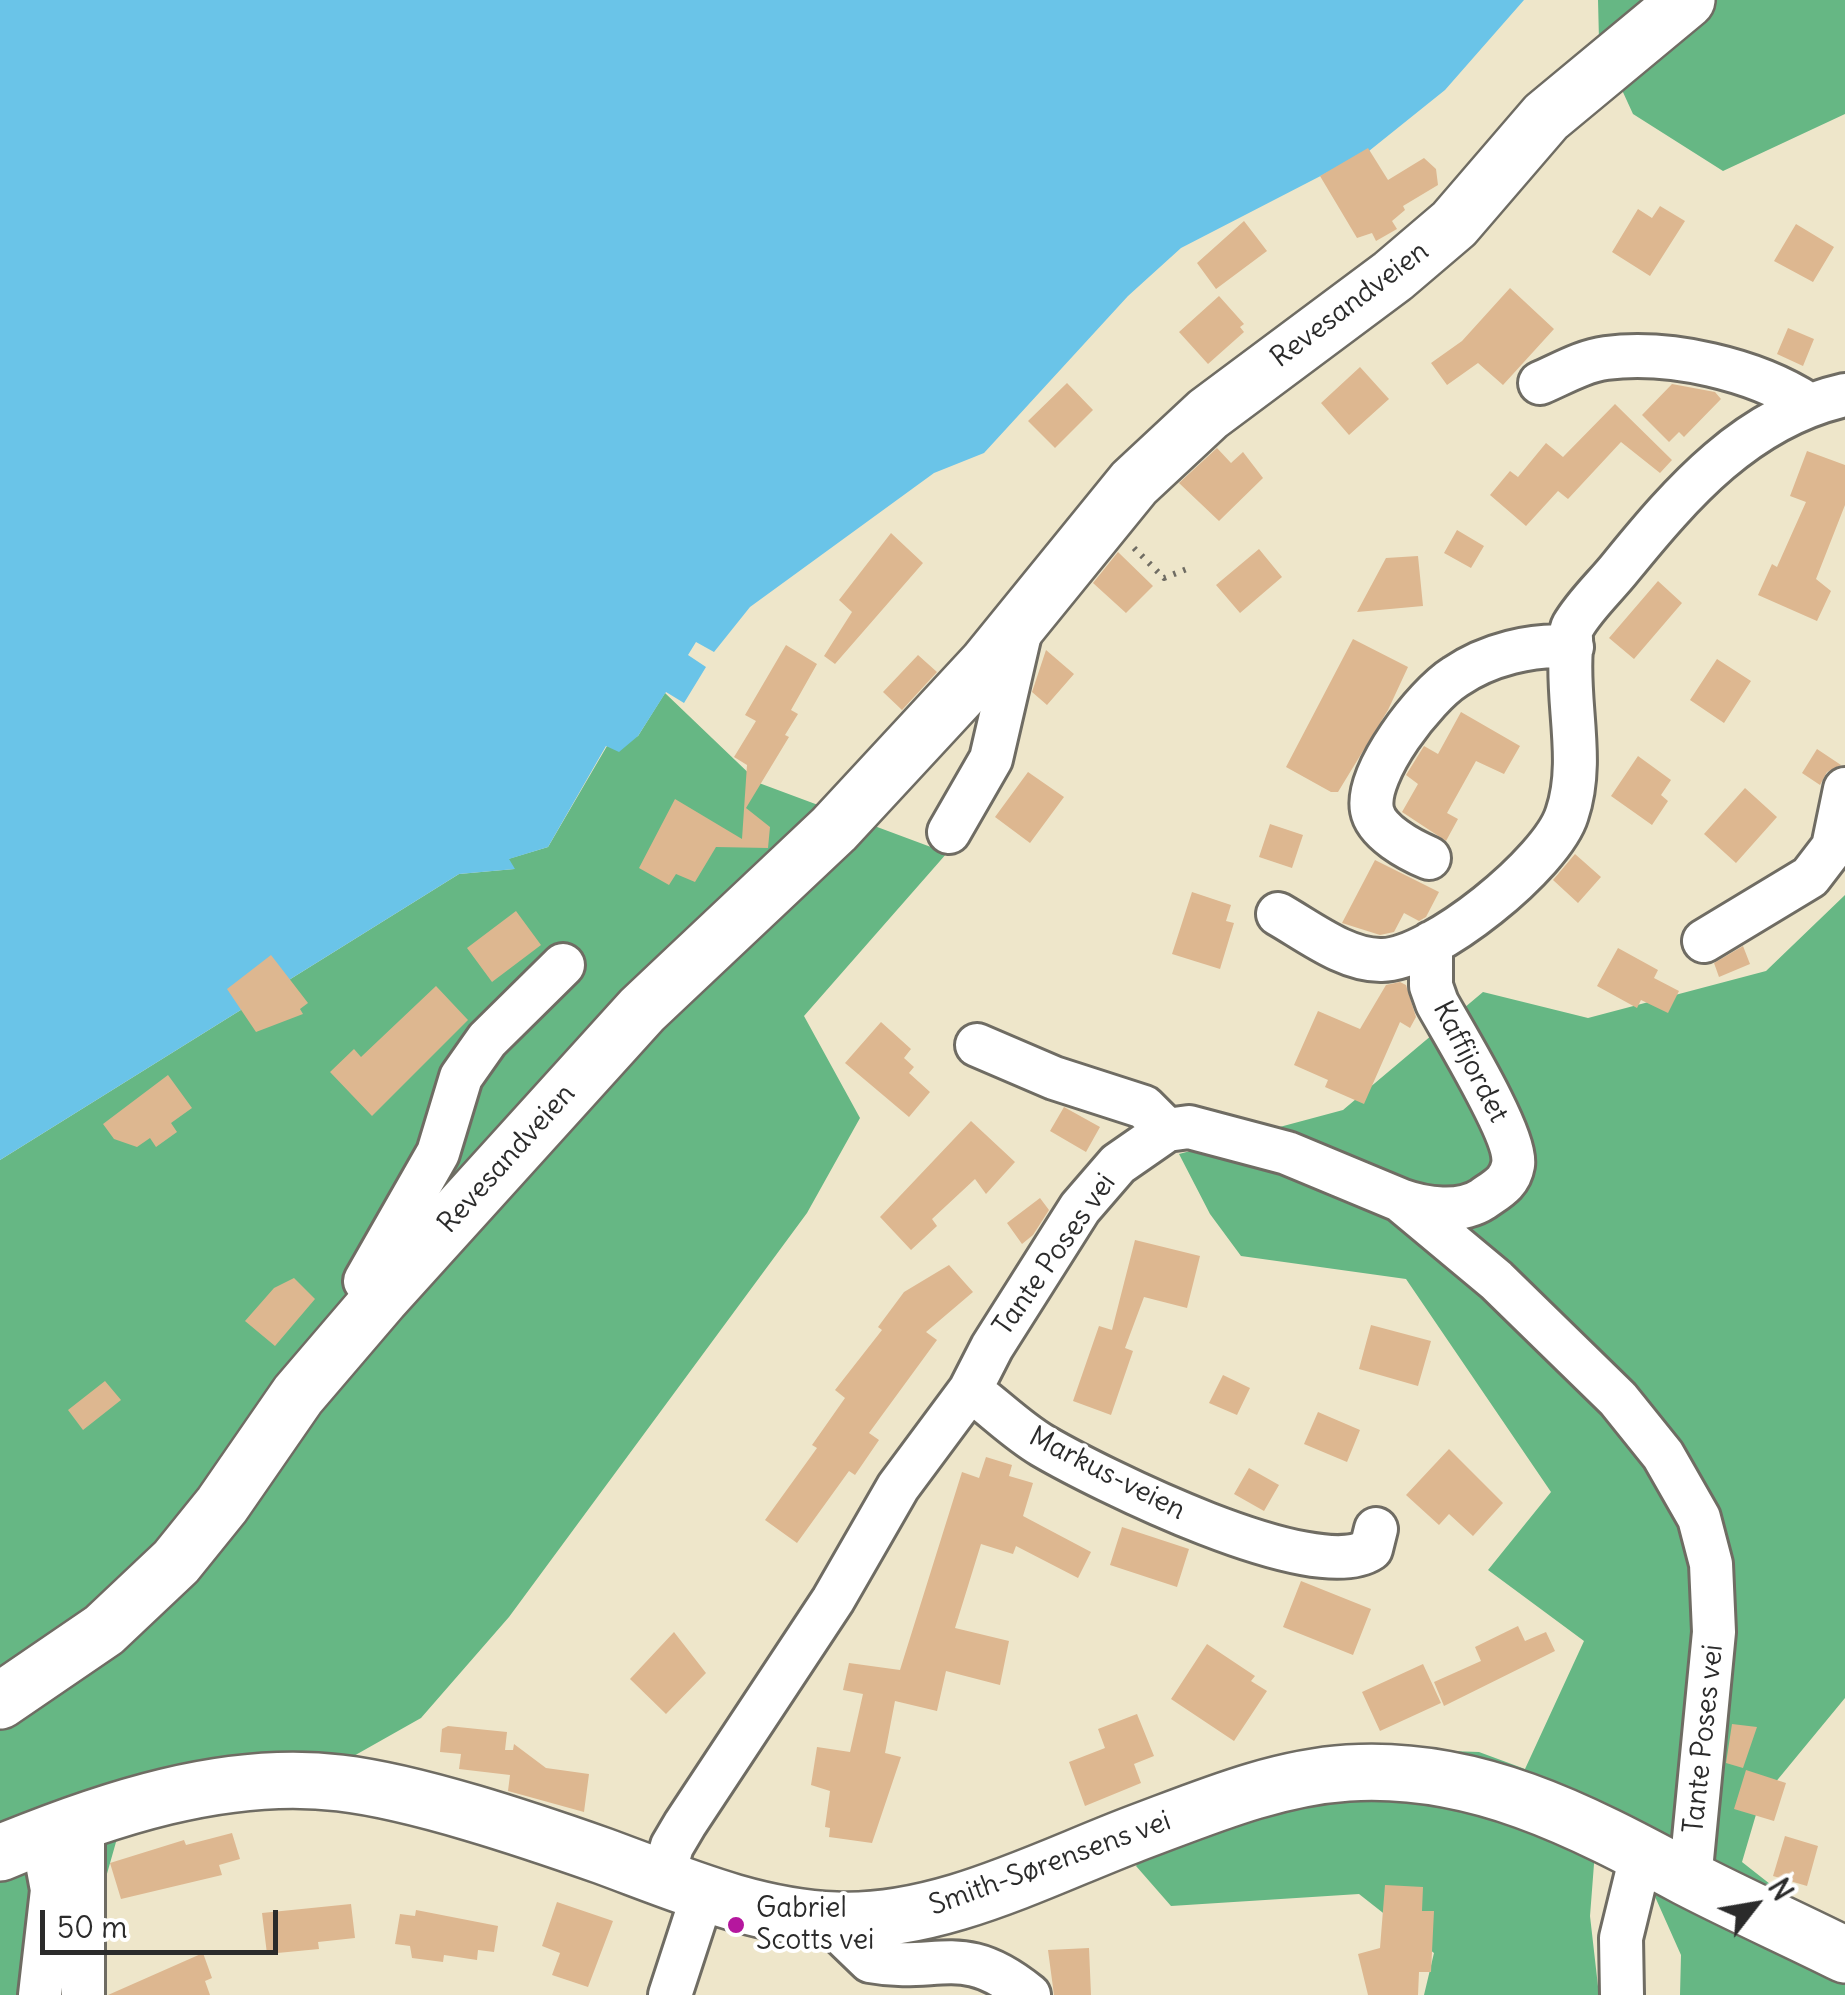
<!DOCTYPE html>
<meta charset="utf-8">
<style>
body{margin:0}
#map{position:relative;width:1845px;height:1995px;overflow:hidden;background:#eee6ca;font-family:Delius,sans-serif}
canvas{display:block}
.north{position:absolute;left:1705px;top:1855px;width:100px;height:100px;-webkit-text-stroke:8px #fff;paint-order:stroke;rotate:59deg;font-size:28px;font-weight:700;line-height:40px;text-align:center;color:#2b2b2b}
.north::after{content:'';display:block;margin:auto;width:35px;height:45px;background:#2b2b2b;clip-path:polygon(50% 0,100% 100%,50% 72%,0 100%)}
.scale{position:absolute;left:40px;top:1910px;width:238px;height:45px;box-sizing:border-box;border:5px solid #2b2b2b;border-top:0;padding-left:12px;font-size:30px;line-height:35px;white-space:nowrap;color:#2b2b2b;-webkit-text-stroke:8px #fff;paint-order:stroke}
</style>
<div id="map">
<canvas width="1845" height="1995"></canvas>
<div class="north">N</div>
<div class="scale">50 m</div>
</div>
<script>
const ctx = document.querySelector('canvas').getContext('2d');
ctx.lineJoin = 'round';
function fill(path, color) { ctx.fillStyle = color; ctx.fill(path, 'evenodd'); }
function trace(path, color, width, dash) { ctx.strokeStyle = color; ctx.lineWidth = width; ctx.lineCap = dash ? 'butt' : 'round'; ctx.setLineDash(dash || []); ctx.stroke(path); }
function label(font, color, halo, rows, align = 'center') {
  ctx.font = font + ' Delius,sans-serif'; ctx.lineWidth = 8; ctx.setLineDash([]); ctx.textBaseline = 'middle'; ctx.strokeStyle = halo; ctx.fillStyle = color; for (const [text, x, y, turn = 0] of rows) {
    ctx.save(); ctx.translate(x, y); ctx.rotate((+turn || 0) * Math.PI / 180); ctx.textAlign = isNaN(turn) ? turn : align; if (halo) ctx.strokeText(text, 0, 0); ctx.fillText(text, 0, 0); ctx.restore();
  }
}
fill(new Path2D(`
 M 1598,0 L 1845,0 L 1845,114 L 1723,171 L 1633,114 L 1599,40 Z
 M 665,693 L 759,783 L 947,853 L 804,1016 L 860,1118 L 807,1213 L 509,1617 L 421,1718 L 297,1788 L 118,1835 L 93,1923 L 106,1995 L 0,1995 L 0,1160 L 459,874 L 514,869 L 508,859 L 548,847 L 607,746 L 638,736 Z
 M 1845,895 L 1845,1698 L 1760,1801 L 1742,1862 L 1845,1943 L 1845,1995 L 1680,1995 L 1681,1955 L 1636,1854 L 1595,1851 L 1590,1916 L 1599,1995 L 1424,1995 L 1434,1953 L 1359,1894 L 1171,1906 L 1136,1866 L 1200,1782 L 1394,1749 L 1479,1752 L 1525,1769 L 1584,1641 L 1488,1570 L 1551,1492 L 1406,1279 L 1241,1256 L 1210,1214 L 1179,1154 L 1343,1110 L 1483,992 L 1588,1018 L 1766,971 Z`), '#66b784');
fill(new Path2D(`
 M 0,0 L 1524,0 L 1445,90 L 1369,151 L 1181,248 L 1128,296 L 984,453 L 934,473 L 750,607 L 714,652 L 696,642 L 688,655 L 706,667 L 684,703 L 666,692 L 638,736 L 619,752 L 606,746 L 548,847 L 509,859 L 515,869 L 459,874 L 0,1160 Z`), '#6ac4e8');
fill(new Path2D(`
 M 1368,148 L 1388,180 L 1424,158 L 1436,169 L 1438,185 L 1403,206 L 1405,210 L 1392,221 L 1397,229 L 1376,241 L 1372,233 L 1357,238 L 1320,176 Z
 M 1660,206 L 1685,221 L 1650,276 L 1612,252 L 1638,209 L 1652,218 Z
 M 1244,221 L 1267,251 L 1216,289 L 1197,263 Z
 M 1796,224 L 1834,247 L 1813,282 L 1774,261 Z
 M 1510,288 L 1554,329 L 1503,385 L 1478,363 L 1447,385 L 1431,363 L 1462,341 Z
 M 1219,296 L 1244,324 L 1240,327 L 1244,332 L 1208,364 L 1179,332 Z
 M 1788,328 L 1814,339 L 1803,366 L 1777,354 Z
 M 1360,367 L 1389,399 L 1349,435 L 1321,403 Z
 M 1067,383 L 1093,410 L 1055,448 L 1028,421 Z
 M 1672,384 L 1715,392 L 1721,399 L 1684,437 L 1679,432 L 1669,442 L 1642,415 Z
 M 1615,404 L 1672,460 L 1660,473 L 1621,442 L 1568,499 L 1558,491 L 1526,526 L 1490,495 L 1510,471 L 1518,477 L 1546,443 L 1563,457 Z
 M 1217,448 L 1231,463 L 1243,452 L 1263,478 L 1219,521 L 1179,483 Z
 M 1807,451 L 1845,465 L 1845,505 L 1816,579 L 1831,591 L 1817,621 L 1758,595 L 1772,564 L 1777,567 L 1806,502 L 1790,496 Z
 M 1457,530 L 1484,546 L 1471,568 L 1444,553 Z
 M 891,533 L 923,563 L 835,664 L 824,656 L 852,612 L 839,600 Z
 M 1259,549 L 1282,577 L 1240,613 L 1216,585 Z
 M 1118,552 L 1153,586 L 1126,613 L 1093,583 Z
 M 1418,556 L 1423,606 L 1357,612 L 1386,558 Z
 M 1658,581 L 1682,603 L 1634,659 L 1609,638 Z
 M 1353,639 L 1408,667 L 1388,710 L 1338,792 L 1331,792 L 1286,767 Z
 M 786,645 L 817,664 L 791,710 L 798,714 L 785,735 L 789,737 L 746,808 L 770,827 L 768,848 L 716,847 L 695,882 L 676,874 L 669,885 L 639,868 L 675,799 L 742,839 L 747,765 L 734,757 L 756,721 L 745,715 Z
 M 1046,650 L 1074,674 L 1047,705 L 1032,692 Z
 M 918,655 L 937,672 L 902,710 L 883,692 Z
 M 1717,659 L 1751,681 L 1724,723 L 1690,700 Z
 M 1461,712 L 1520,746 L 1504,774 L 1476,761 L 1447,813 L 1458,819 L 1446,841 L 1402,812 L 1418,784 L 1406,775 L 1424,746 L 1438,754 Z
 M 1817,749 L 1841,765 L 1827,772 L 1820,785 L 1802,773 Z
 M 1638,756 L 1671,780 L 1661,795 L 1668,801 L 1652,825 L 1611,796 Z
 M 1028,772 L 1064,797 L 1030,843 L 995,817 Z
 M 1745,788 L 1777,817 L 1736,863 L 1704,834 Z
 M 1270,824 L 1303,835 L 1292,868 L 1259,857 Z
 M 1575,854 L 1601,877 L 1578,903 L 1553,880 Z
 M 1375,860 L 1439,892 L 1426,917 L 1419,921 L 1404,913 L 1394,932 L 1380,935 L 1342,923 Z
 M 1192,892 L 1231,905 L 1226,921 L 1234,923 L 1220,969 L 1172,954 Z
 M 516,911 L 541,945 L 492,982 L 467,948 Z
 M 1743,946 L 1750,964 L 1719,977 L 1714,963 Z
 M 1618,948 L 1658,970 L 1654,978 L 1679,991 L 1668,1013 L 1641,1000 L 1637,1008 L 1597,986 Z
 M 271,955 L 308,1003 L 300,1009 L 303,1014 L 256,1032 L 227,989 Z
 M 1400,982 L 1406,985 L 1416,1017 L 1410,1028 L 1400,1022 L 1364,1104 L 1325,1087 L 1328,1080 L 1294,1065 L 1318,1011 L 1360,1029 L 1386,985 Z
 M 436,986 L 468,1020 L 372,1116 L 330,1072 L 354,1049 L 361,1057 Z
 M 881,1022 L 911,1049 L 904,1058 L 914,1067 L 909,1073 L 930,1092 L 909,1117 L 845,1063 Z
 M 168,1075 L 192,1108 L 171,1123 L 177,1132 L 156,1147 L 150,1138 L 137,1147 L 114,1139 L 103,1124 Z
 M 1064,1107 L 1100,1127 L 1086,1152 L 1050,1131 Z
 M 971,1121 L 1015,1162 L 986,1194 L 975,1179 L 932,1219 L 937,1226 L 911,1250 L 880,1217 Z
 M 1040,1198 L 1049,1210 L 1033,1235 L 1022,1244 L 1007,1223 Z
 M 1135,1240 L 1200,1256 L 1187,1308 L 1144,1297 L 1125,1348 L 1133,1351 L 1111,1415 L 1073,1401 L 1099,1326 L 1112,1330 Z
 M 949,1265 L 973,1292 L 926,1332 L 937,1340 L 869,1433 L 879,1440 L 855,1475 L 849,1471 L 797,1543 L 765,1520 L 817,1448 L 812,1445 L 845,1398 L 835,1390 L 882,1330 L 878,1327 L 904,1292 Z
 M 294,1278 L 315,1299 L 275,1346 L 245,1321 L 274,1288 Z
 M 1371,1325 L 1431,1341 L 1418,1386 L 1359,1369 Z
 M 1223,1375 L 1250,1388 L 1237,1415 L 1209,1403 Z
 M 105,1381 L 121,1400 L 83,1430 L 68,1410 Z
 M 1318,1412 L 1360,1430 L 1347,1462 L 1304,1444 Z
 M 1449,1449 L 1503,1503 L 1473,1536 L 1449,1514 L 1439,1525 L 1406,1495 Z
 M 986,1457 L 1012,1465 L 1009,1476 L 1033,1483 L 1023,1516 L 1091,1552 L 1078,1578 L 1016,1546 L 1013,1554 L 981,1544 L 955,1628 L 1009,1641 L 1000,1685 L 946,1671 L 937,1711 L 895,1701 L 885,1753 L 901,1757 L 872,1843 L 829,1837 L 830,1828 L 825,1827 L 830,1791 L 811,1785 L 817,1747 L 850,1752 L 863,1694 L 843,1690 L 849,1663 L 900,1670 L 962,1472 L 979,1478 Z
 M 1249,1468 L 1279,1485 L 1264,1511 L 1234,1494 Z
 M 1122,1527 L 1189,1549 L 1177,1587 L 1110,1565 Z
 M 1301,1581 L 1371,1609 L 1353,1655 L 1283,1627 Z
 M 1518,1626 L 1525,1641 L 1546,1632 L 1555,1651 L 1444,1706 L 1434,1682 L 1481,1661 L 1475,1647 Z
 M 674,1632 L 706,1673 L 666,1714 L 630,1679 Z
 M 1207,1644 L 1255,1676 L 1251,1681 L 1267,1691 L 1234,1741 L 1171,1699 Z
 M 1423,1664 L 1441,1703 L 1380,1731 L 1362,1692 Z
 M 1137,1714 L 1154,1756 L 1134,1764 L 1141,1783 L 1085,1806 L 1069,1762 L 1105,1748 L 1098,1729 Z
 M 1732,1724 L 1757,1727 L 1743,1768 L 1726,1763 Z
 M 448,1726 L 507,1732 L 505,1750 L 513,1750 L 514,1744 L 546,1768 L 589,1774 L 584,1812 L 508,1791 L 510,1775 L 459,1769 L 461,1754 L 440,1752 L 442,1729 Z
 M 1746,1770 L 1786,1783 L 1774,1821 L 1734,1809 Z
 M 232,1833 L 240,1859 L 219,1865 L 222,1875 L 121,1899 L 110,1863 L 184,1840 L 186,1845 Z
 M 1785,1836 L 1818,1846 L 1807,1886 L 1773,1876 Z
 M 1385,1885 L 1423,1887 L 1422,1911 L 1434,1911 L 1431,1972 L 1419,1972 L 1418,1995 L 1368,1995 L 1358,1954 L 1380,1948 Z
 M 557,1902 L 613,1921 L 588,1987 L 552,1975 L 560,1953 L 542,1946 Z
 M 351,1904 L 355,1938 L 318,1942 L 319,1949 L 267,1954 L 262,1913 Z
 M 416,1910 L 498,1926 L 494,1952 L 478,1950 L 477,1960 L 444,1955 L 443,1962 L 412,1958 L 410,1946 L 395,1944 L 400,1914 L 415,1916 Z
 M 1089,1948 L 1091,1995 L 1054,1995 L 1048,1950 Z
 M 203,1953 L 212,1978 L 205,1981 L 210,1995 L 108,1995 Z`), '#ddb790');
const minor = new Path2D(`
 M 1540,383 C 1561,374 1583,361 1606,358 C 1670,350 1754,369 1808,404
 M 949,832 L 991,759 L 1022,625
 M 1429,858 C 1410,850 1376,832 1372,810 C 1365,773 1425,696 1455,677 C 1487,655 1533,643 1572,647
 M 1278,914 C 1308,931 1346,961 1382,960 C 1432,960 1552,863 1567,814 C 1585,761 1566,702 1571,648 C 1572,640 1569,633 1573,626 C 1585,605 1606,586 1621,567 C 1682,492 1747,417 1845,395
 M 1704,941 L 1810,877 L 1833,847 L 1845,789
 M 977,1045 L 1054,1078 L 1144,1107 L 1167,1130
 M 1400,1200 C 1425,1209 1460,1214 1483,1199 C 1497,1189 1510,1183 1513,1165 C 1518,1137 1453,1032 1437,1003 L 1431,986 L 1431,943
 M 381,1298 L 365,1281 L 438,1153 L 461,1077 L 487,1040 L 563,965
 M 970,1390 C 995,1408 1016,1430 1043,1446 C 1098,1478 1315,1587 1371,1549 L 1376,1529
 M 662,1880 L 672,1846 L 685,1824 L 833,1600 L 898,1487 L 970,1390 L 992,1347 L 1080,1208 L 1118,1164 L 1167,1130 L 1189,1127 L 1287,1153 L 1400,1200 L 1496,1280 L 1618,1399 L 1663,1455 L 1699,1518 L 1711,1564 L 1714,1632 L 1690,1880
 M 837,1920 L 842,1934 L 870,1961 C 939,1974 961,1940 1029,1995
 M 40,1995 L 52,1890 L 42,1836
 M 83,1995 L 83,1821
 M 670,1995 L 703,1894
 M 1622,1995 L 1621,1938 L 1642,1852`);
const major = new Path2D(`
 M 0,1701 L 104,1630 L 176,1562 L 222,1505 L 298,1395 L 381,1298 L 642,1010 L 834,829 L 986,665 L 1134,483 L 1208,414 L 1393,276 L 1454,224 L 1546,117 L 1687,0
 M 0,1853 C 104,1810 225,1769 340,1783 C 417,1792 529,1830 603,1856 C 679,1884 754,1917 836,1920 C 939,1924 1040,1870 1134,1834 C 1204,1808 1273,1778 1348,1773 C 1474,1765 1580,1820 1687,1878 C 1739,1905 1793,1929 1845,1955`);
trace(minor, '#6f6c63', 48);
trace(major, '#6f6c63', 60);
trace(new Path2D(`
 M 1134,548 L 1164,578 L 1192,567`), '#6f6c63', 6, [2.5, 8]);
trace(minor, '#fff', 42);
trace(major, '#fff', 55);
for (const [x, y, r, color] of [
 [736,1925,10,"#b5179e"]
]) { const dot = new Path2D(); dot.arc(x, y, r, 0, 2 * Math.PI); ctx.fillStyle = color; ctx.fill(dot); trace(dot, '#fff', 4); }
label('28px', '#2b2b2b', '#fff', [
 ["Revesandveien",1350,305,-37],
 ["Kaffijordet",1470,1062,63],
 ["Revesandveien",507,1159,-48],
 ["Tante Poses vei",1055,1255,-55],
 ["Markus-veien",1107,1474,27],
 ["Tante Poses vei",1704,1739,-84],
 ["Smith-Sørensens vei",1050,1864,-20]
]);
label('28px', '#2b2b2b', '#fff', [
 ["Gabriel",756,1909],
 ["Scotts vei",756,1941]
], 'left');
</script>
